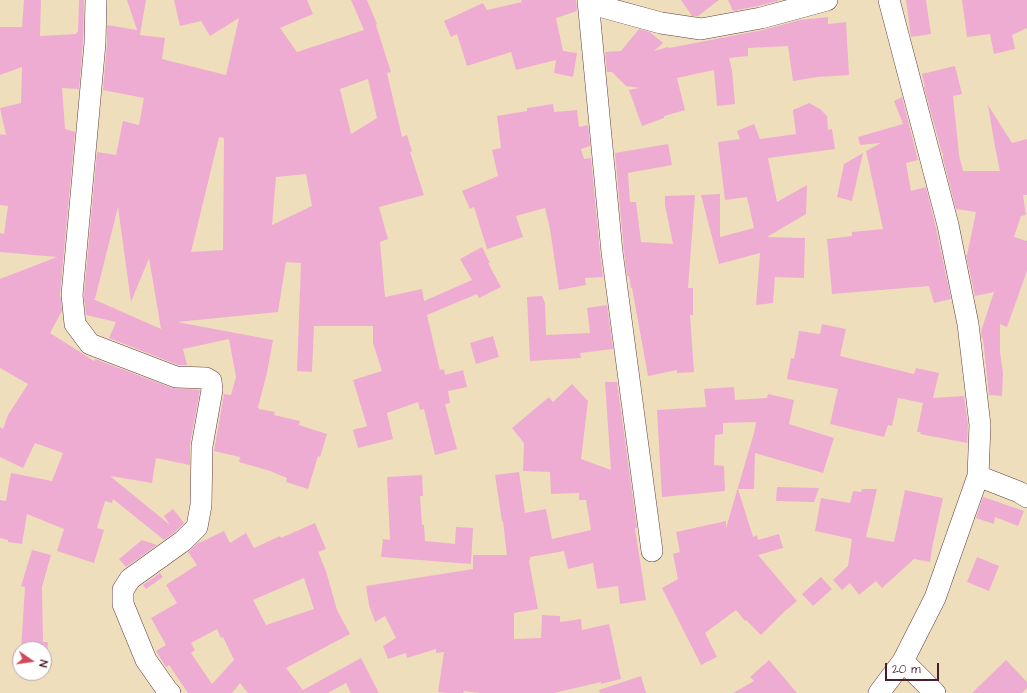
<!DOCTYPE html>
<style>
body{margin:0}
#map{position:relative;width:1027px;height:693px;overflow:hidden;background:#efdebc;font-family:"Architects Daughter",sans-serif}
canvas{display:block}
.north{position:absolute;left:12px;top:641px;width:40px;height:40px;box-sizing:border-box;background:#fff;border:1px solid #b7a5aa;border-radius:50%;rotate:103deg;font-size:11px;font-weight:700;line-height:16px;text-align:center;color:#4a1f2b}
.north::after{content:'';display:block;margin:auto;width:14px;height:18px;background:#d1495b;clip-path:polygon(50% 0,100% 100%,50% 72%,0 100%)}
.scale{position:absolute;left:885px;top:663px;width:54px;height:18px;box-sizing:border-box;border:2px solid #4a1f2b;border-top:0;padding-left:5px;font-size:12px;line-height:14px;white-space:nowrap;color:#4a1f2b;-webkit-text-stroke:3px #fff;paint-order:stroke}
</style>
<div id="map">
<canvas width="1027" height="693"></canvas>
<div class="north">N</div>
<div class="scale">20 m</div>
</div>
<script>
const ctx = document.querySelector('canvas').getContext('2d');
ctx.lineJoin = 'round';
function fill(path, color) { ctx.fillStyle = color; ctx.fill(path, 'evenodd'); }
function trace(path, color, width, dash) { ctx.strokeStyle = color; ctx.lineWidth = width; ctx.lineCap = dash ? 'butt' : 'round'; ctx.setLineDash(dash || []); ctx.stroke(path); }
fill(new Path2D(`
 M 24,0 L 41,0 L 40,36 L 76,34 L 77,32 L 78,32 L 79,0 L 84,0 L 83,42 L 79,89 L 62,88 L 65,129 L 75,132 L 60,294 L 62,311 L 50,333 L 94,361 L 95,359 L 172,388 L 200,390 L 190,444 L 190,465 L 156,458 L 152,483 L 110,476 L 170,525 L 164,516 L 173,509 L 184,523 L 175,532 L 164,540 L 113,499 L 112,503 L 105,501 L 97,528 L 104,530 L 94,563 L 57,551 L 64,529 L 27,514 L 22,544 L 8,542 L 8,540 L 0,538 L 0,500 L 6,501 L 11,473 L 52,481 L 63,453 L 35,443 L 23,468 L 0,457 L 0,427 L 3,429 L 8,415 L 28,384 L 0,368 L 0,279 L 57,257 L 0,252 L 0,233 L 4,234 L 8,206 L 0,205 L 0,134 L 6,135 L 0,108 L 21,103 L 22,67 L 0,75 L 0,27 L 22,27 Z
 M 127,0 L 146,0 L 140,35 L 165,38 L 162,59 L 226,75 L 239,18 L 210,36 L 201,21 L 180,26 L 174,0 L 307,0 L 313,14 L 280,28 L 297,52 L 364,30 L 351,0 L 367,0 L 377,24 L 376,25 L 391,72 L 387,73 L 402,137 L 407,135 L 412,151 L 410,152 L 424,195 L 379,207 L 388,239 L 380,242 L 385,297 L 422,289 L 424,301 L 472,280 L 460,259 L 482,247 L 490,263 L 488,263 L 501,287 L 479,298 L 477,294 L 427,315 L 438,362 L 440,370 L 444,369 L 445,375 L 463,370 L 467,387 L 448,391 L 450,403 L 445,404 L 457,449 L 435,455 L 424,409 L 420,410 L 418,402 L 387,413 L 393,439 L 358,448 L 353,430 L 367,426 L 353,380 L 382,371 L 373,343 L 373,326 L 314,326 L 312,372 L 297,371 L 301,263 L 286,262 L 278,312 L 177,322 L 273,340 L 267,373 L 258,407 L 259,408 L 259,409 L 275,412 L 274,415 L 300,421 L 299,425 L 327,434 L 320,457 L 318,456 L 308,489 L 286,482 L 287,478 L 270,471 L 239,462 L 240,457 L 214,451 L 224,394 L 231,395 L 236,377 L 229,339 L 183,349 L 187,365 L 178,365 L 109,338 L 116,322 L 86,315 L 84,295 L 97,152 L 116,155 L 123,121 L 139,125 L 144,98 L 103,90 L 107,44 L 107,25 L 137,30 ZM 368,79 L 377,118 L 351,134 L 340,89 ZM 219,137 L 224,138 L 223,250 L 191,252 ZM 306,174 L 312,206 L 272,225 L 276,177 ZM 118,207 L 131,302 L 149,258 L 161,329 L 93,299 L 95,299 Z
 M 521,0 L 576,0 L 577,11 L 556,18 L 563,51 L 577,53 L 573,77 L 554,73 L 556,60 L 516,70 L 511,52 L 467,66 L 457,34 L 451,37 L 444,21 L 483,3 L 487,10 L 522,2 Z
 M 681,0 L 719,0 L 698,16 L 692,16 Z
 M 728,0 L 778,0 L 778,1 L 758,6 L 733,11 Z
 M 906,0 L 926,0 L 931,34 L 911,37 Z
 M 962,0 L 1027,0 L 1027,28 L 1012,35 L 1015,49 L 994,54 L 990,34 L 967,37 Z
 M 828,17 L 828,24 L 846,22 L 849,75 L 818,77 L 793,81 L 788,46 L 748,48 L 748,56 L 729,58 L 732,70 L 735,104 L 717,106 L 714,70 L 677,78 L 685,110 L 664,116 L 664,118 L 642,126 L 629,90 L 639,88 L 626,86 L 612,72 L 607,72 L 605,52 L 621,51 L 639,29 L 650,32 L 663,43 L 654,51 L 668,47 L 669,48 L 763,30 L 800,20 Z
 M 955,66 L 962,94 L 953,96 L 959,155 L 963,171 L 1000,171 L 995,147 L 988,105 L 1012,143 L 1027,139 L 1027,195 L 1023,195 L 1026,215 L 1021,216 L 1014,237 L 1027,241 L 1027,271 L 1007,327 L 1000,324 L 1000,352 L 1003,373 L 1002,396 L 989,395 L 983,339 L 982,339 L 981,331 L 994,292 L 975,296 L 966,255 L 967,255 L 976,212 L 956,209 L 943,159 L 943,153 L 942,153 L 924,87 L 925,87 L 922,74 Z
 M 902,97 L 918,160 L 906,163 L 911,191 L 926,187 L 936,228 L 951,299 L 934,303 L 929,286 L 832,294 L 827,239 L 852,236 L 852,232 L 883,229 L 866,151 L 881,143 L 860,145 L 858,137 L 903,124 L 894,101 Z
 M 809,103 L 820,109 L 827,116 L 828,130 L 832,129 L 835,149 L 768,158 L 777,202 L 807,185 L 806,214 L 767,237 L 805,238 L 804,278 L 775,277 L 773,303 L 756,305 L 760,253 L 719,264 L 701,195 L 720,194 L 720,237 L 754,228 L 747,197 L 725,200 L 718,142 L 740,139 L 737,131 L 754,124 L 760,139 L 796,134 L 793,110 Z
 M 553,104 L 554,112 L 577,110 L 579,127 L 588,125 L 590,146 L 581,149 L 584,159 L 591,158 L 600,253 L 603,277 L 585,278 L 586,285 L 559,290 L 550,229 L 545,208 L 516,216 L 523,237 L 487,249 L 474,207 L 470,209 L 462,191 L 498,176 L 492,150 L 501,148 L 497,116 L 527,111 L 527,108 Z
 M 668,144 L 672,165 L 628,173 L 630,202 L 636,202 L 641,242 L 673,244 L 665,205 L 665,196 L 695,195 L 688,288 L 693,288 L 693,315 L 690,315 L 694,372 L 677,373 L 677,370 L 648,376 L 632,288 L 631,288 L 629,276 L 627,276 L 624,251 L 615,153 Z
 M 863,153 L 852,201 L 837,197 L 844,164 Z
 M 542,296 L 545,303 L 546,335 L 590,333 L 587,308 L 607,305 L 613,349 L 580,353 L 581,358 L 530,361 L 527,297 Z
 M 822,324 L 846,329 L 840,356 L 914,374 L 916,368 L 939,373 L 933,398 L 964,396 L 968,425 L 967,443 L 920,434 L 921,432 L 917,432 L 923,403 L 898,398 L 892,426 L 888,425 L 884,437 L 830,424 L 838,389 L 787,379 L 791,358 L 794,359 L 799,331 L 820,334 Z
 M 493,336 L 499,357 L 476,364 L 470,343 Z
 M 605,382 L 617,382 L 637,528 L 635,528 L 646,600 L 620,604 L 618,586 L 597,589 L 593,563 L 568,569 L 564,551 L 530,557 L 530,560 L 529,561 L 538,609 L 514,613 L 514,639 L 541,638 L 542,615 L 560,616 L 560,622 L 581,619 L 582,630 L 609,624 L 621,679 L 601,684 L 601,682 L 554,693 L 481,693 L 464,691 L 463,693 L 447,693 L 438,692 L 444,652 L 436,653 L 436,649 L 407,658 L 406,653 L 388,659 L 383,646 L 396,638 L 385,616 L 375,622 L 369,605 L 366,586 L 473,569 L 473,555 L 507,555 L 503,521 L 502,521 L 495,475 L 519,472 L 525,513 L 546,509 L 552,539 L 591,530 L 586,500 L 579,500 L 579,493 L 551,494 L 550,472 L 523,471 L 524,443 L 512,428 L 549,397 L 553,402 L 572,384 L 588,401 L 581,459 L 611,470 Z
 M 734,387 L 735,400 L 767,398 L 768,394 L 794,400 L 789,424 L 834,438 L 823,473 L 755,453 L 754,489 L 738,489 L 753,537 L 757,535 L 758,540 L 779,534 L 783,548 L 758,555 L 797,601 L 784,612 L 761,635 L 746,620 L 745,621 L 736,610 L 705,633 L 717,657 L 701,665 L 662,588 L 678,579 L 673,554 L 680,552 L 676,532 L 726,521 L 726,528 L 754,433 L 756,422 L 723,423 L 723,434 L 715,435 L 714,465 L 724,466 L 725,491 L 662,497 L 657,410 L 706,407 L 704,389 Z
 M 422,475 L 423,496 L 420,496 L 422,525 L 424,525 L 425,541 L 455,544 L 456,527 L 473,528 L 471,564 L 381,557 L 383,539 L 390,540 L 387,477 Z
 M 777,487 L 819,488 L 814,502 L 776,501 Z
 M 862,489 L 877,489 L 866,537 L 894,542 L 905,490 L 943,498 L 932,548 L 930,562 L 914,559 L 882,588 L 876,581 L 859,595 L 850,583 L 842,590 L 833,580 L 848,566 L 852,539 L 815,531 L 821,498 L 850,503 L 853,491 L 861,492 Z
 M 983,497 L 995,501 L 1024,511 L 1018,526 L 995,517 L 994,524 L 976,518 Z
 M 315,523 L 326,549 L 318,552 L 326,571 L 337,610 L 350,634 L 286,668 L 303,690 L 361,658 L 379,693 L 351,693 L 346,683 L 328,693 L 248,693 L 240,683 L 232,693 L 188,693 L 169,665 L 166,667 L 156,651 L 166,645 L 151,618 L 177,603 L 166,585 L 197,565 L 188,552 L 199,542 L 199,543 L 224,531 L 230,543 L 246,533 L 254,548 L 280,536 L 281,538 ZM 304,578 L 314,609 L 266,625 L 253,600 ZM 217,629 L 221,638 L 223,637 L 234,660 L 212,684 L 191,653 L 195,650 L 191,643 Z
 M 142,540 L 157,545 L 126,567 L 119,559 Z
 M 32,550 L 51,555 L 42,587 L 43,642 L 48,642 L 46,669 L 44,669 L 44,649 L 21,649 L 25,587 L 21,586 Z
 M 977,557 L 999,566 L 989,591 L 967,582 Z
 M 160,573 L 163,577 L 146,589 L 143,585 Z
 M 821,577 L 832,589 L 813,606 L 802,594 Z
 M 769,660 L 797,693 L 733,693 L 754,681 L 750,677 Z
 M 1006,660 L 1027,682 L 1027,688 L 1022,693 L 972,693 Z
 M 641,676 L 646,693 L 600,693 L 599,690 Z`), '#efacd3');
const minor = new Path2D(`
 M 96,0 L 95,43 L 72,295 L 75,324 L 90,344 L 176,377 L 206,378 L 211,381 L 212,390 L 202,446 L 201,505 L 197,527 L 183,541 L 130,579 L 123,590 L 123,604 L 146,660 L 167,690 L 170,693
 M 588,0 L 612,252 L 652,551
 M 588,3 L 661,23 L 701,29 L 761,18 L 827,0
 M 978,476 L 1019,492 L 1027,497
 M 903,661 L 935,693
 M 879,693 L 903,661 L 935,598 L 978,476 L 980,425 L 968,324 L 948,225 L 889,0`);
trace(minor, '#633c41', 22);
trace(minor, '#fff', 21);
</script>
